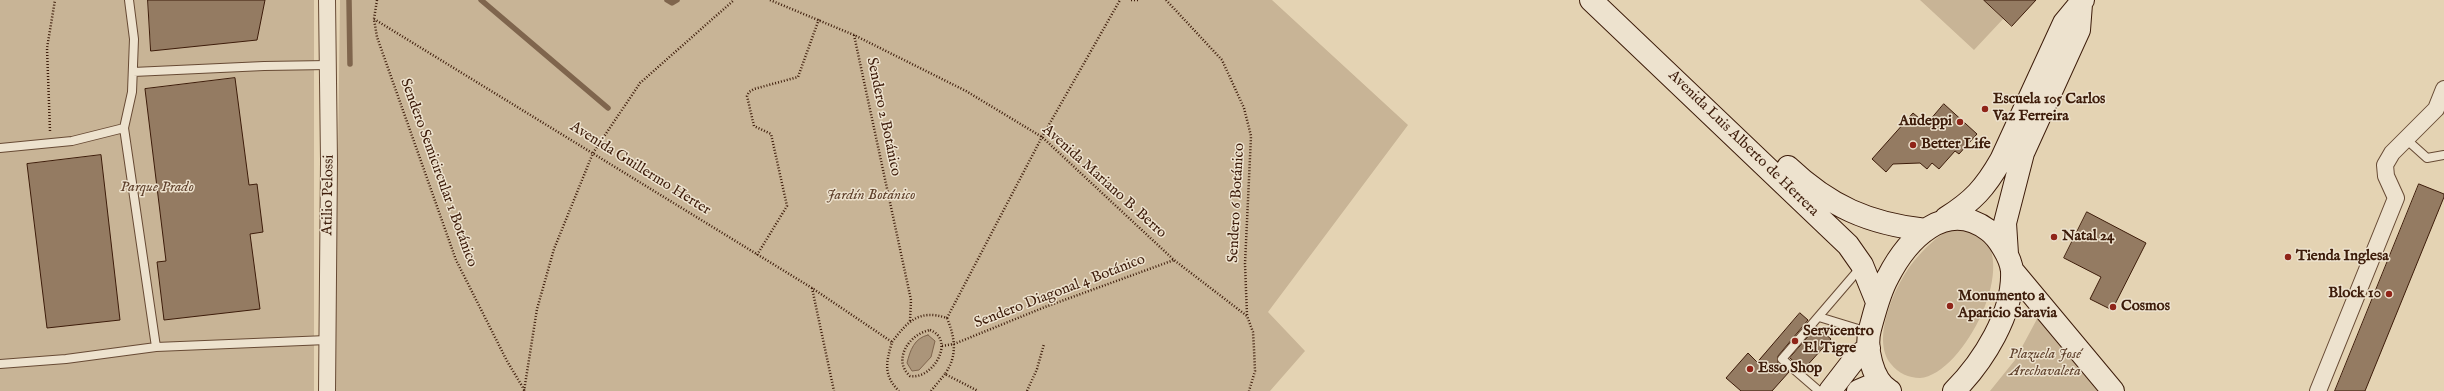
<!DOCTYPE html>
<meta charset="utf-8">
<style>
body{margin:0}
canvas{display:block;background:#e4d3b3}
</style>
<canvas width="2444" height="391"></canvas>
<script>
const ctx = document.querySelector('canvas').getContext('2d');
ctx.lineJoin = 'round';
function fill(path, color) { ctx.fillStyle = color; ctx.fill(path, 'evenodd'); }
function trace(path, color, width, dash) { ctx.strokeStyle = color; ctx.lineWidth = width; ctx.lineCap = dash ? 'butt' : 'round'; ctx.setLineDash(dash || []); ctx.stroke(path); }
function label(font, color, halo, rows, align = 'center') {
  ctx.font = font + ' "IM FELL English",serif'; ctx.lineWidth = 3; ctx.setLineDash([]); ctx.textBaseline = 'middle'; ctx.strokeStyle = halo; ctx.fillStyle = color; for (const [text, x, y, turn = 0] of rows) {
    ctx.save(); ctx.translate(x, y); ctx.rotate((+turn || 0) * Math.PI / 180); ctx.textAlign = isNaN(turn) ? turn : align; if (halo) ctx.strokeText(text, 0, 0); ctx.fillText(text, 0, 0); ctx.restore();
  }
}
fill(new Path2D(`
 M 0,0 L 314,0 L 314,391 L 0,391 Z
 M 340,0 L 1272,0 L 1408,125 L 1268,312 L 1305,351 L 1270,391 L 335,391 Z
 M 1920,0 L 1984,0 L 2004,18 L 1974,50 Z
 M 1952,228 C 1959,229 1970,229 1976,232 C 2023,257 1964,375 1920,378 C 1909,378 1898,373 1891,364 C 1870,339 1896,283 1914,261 C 1925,248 1937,236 1952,228 Z
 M 2037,319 L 2043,319 L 2050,326 L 2098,391 L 1990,391 L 2015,360 Z`), '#c8b496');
const water = new Path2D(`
 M 928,335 L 935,341 L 931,357 L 919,370 L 912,371 L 907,363 C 910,351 914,338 928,335 Z`);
fill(water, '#ab957a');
trace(water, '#7f654d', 1);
trace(new Path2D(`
 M 349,0 L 350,64
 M 481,0 L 608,108
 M 667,0 L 672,3 L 677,0`), '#7f654d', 5.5);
const building = new Path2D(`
 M 148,0 L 265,0 L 257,40 L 151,51 Z
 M 1984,0 L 2036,0 L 2012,26 Z
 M 235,78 L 249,185 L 257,184 L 263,232 L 250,234 L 260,309 L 164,320 L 157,262 L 166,261 L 145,89 Z
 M 1944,104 L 1977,134 L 1959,154 L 1955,151 L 1939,169 L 1932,163 L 1927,169 L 1920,163 L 1893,164 L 1886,172 L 1872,159 L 1913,113 L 1926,124 Z
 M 101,155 L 120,320 L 47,328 L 27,164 Z
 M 2419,184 L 2444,194 L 2444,197 L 2365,391 L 2335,391 Z
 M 2087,212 L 2146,243 L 2112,310 L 2090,299 L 2101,277 L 2064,258 Z
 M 1800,313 L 1808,320 L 1778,356 L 1778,363 L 1789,372 L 1772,391 L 1741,391 L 1726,378 L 1748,353 L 1757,362 Z
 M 1817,327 L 1831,339 L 1803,370 L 1790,358 Z`);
fill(building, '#947b62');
trace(building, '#3d1c0a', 1);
const lane = new Path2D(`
 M 129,0 L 134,39 L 132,92 L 124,128 L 156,347
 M 133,72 L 264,66 L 328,65
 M 2407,140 L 2427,158 L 2444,155
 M 0,148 L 72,141 L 124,128
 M 1819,317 L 1868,332
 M 0,364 L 66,359 L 156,347 L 327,340
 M 1819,391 L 1782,359 L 1861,267`);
const street = new Path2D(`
 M 327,391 L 329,161 L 327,0
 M 2318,391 L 2396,198 L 2386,176 L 2385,165 L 2392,153 L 2436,109 L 2444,89`);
const secondary = new Path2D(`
 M 1591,0 L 1848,245 L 1862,265 L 1877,302
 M 1788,167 C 1829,206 1869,224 1926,230
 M 1946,218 C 1973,201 1985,188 2001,160 L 2064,23 L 2083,0
 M 2007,254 L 2005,223 L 2023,153 L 2079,30 L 2081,4
 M 2012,270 L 2113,391
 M 1830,391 L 1857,356 L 1869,348
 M 1858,391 L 1879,382
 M 1890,391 C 1872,381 1865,347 1870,329 C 1875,311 1879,293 1888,277 C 1907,240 1946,198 1988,230 C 1998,237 2011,258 2012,271 C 2014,313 1983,362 1954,391`);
trace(lane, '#674a34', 10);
trace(street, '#674a34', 18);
trace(secondary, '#3d1c0a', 24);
trace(new Path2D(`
 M 377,0 L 374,19 L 377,37 L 456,260 L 507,361 L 525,391
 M 770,0 L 854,35 L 966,91 L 1042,137 L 1174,260 L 1247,316 L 1253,332 L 1254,349 L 1255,371 L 1249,391
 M 1131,0 L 1139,0
 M 1166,0 L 1222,60 L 1244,108 L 1251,136 L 1245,264 L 1247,315
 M 374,19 L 812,288 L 892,342 C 886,363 883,375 899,391
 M 854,35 L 911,300 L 910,321
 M 50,131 L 47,48 L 55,0
 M 757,255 L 787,206 L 771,134 L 754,126 L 747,96 L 749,92 L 754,89 L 798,77 L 819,19
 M 812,288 L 834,391
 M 947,318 L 1042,137 L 1120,0
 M 930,330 C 956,340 933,380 910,376 C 892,360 909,334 930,330 Z
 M 892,342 C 908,321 919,309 947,318 C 955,338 958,355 945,374 L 978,391
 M 942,346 L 954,344 L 1045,307 L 1174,260
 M 524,391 L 537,309 L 554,249 L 593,153 L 640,83 L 734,0
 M 931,391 L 945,374
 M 1027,391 L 1037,369 L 1044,344`), '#3d1c0a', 2.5, [1, 2]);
trace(lane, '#ede2ce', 8);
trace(street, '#ede2ce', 16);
trace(secondary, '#ede2ce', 22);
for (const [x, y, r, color] of [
 [1985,109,4,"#8f2418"],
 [1960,122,4,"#8f2418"],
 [1913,145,4,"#8f2418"],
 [2054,237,4,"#8f2418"],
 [2288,257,4,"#8f2418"],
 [2389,294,4,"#8f2418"],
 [1950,306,4,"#8f2418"],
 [2113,307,4,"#8f2418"],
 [1795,341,4,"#8f2418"],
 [1750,369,4,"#8f2418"]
]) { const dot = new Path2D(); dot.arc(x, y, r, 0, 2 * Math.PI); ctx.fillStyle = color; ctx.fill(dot); trace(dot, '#ede2ce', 1.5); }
label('bold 15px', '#3d1c0a', '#ede2ce', [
 ["Escuela 105 Carlos",1993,100],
 ["Vaz Ferreira",1993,117],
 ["Audeppi",1952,122,"right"],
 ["Better Life",1921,145],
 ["Natal 24",2062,237],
 ["Tienda Inglesa",2296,257],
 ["Block 10",2381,294,"right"],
 ["Monumento a",1958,297],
 ["Aparicio Saravia",1958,314],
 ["Cosmos",2121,307],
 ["Servicentro",1803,332],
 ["El Tigre",1803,349],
 ["Esso Shop",1758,369]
], 'left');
label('15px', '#3d1c0a', '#ede2ce', [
 ["Sendero 2 Botánico",883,117,78],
 ["Avenida Luis Alberto de Herrera",1743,144,44],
 ["Avenida Guillermo Herter",640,169,32],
 ["Sendero Semicircular 1 Botánico",438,173,70],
 ["Avenida Mariano B. Berro",1104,182,42],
 ["Atilio Pelossi",329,195,-89],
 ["Sendero 6 Botánico",1237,203,-87],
 ["Sendero Diagonal 4 Botánico",1060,292,-21]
]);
label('italic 15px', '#60422d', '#ede2ce', [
 ["Parque Prado",157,188],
 ["Jardín Botánico",871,196],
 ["Plazuela José",2045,355],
 ["Arechavaleta",2045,372]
]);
</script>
